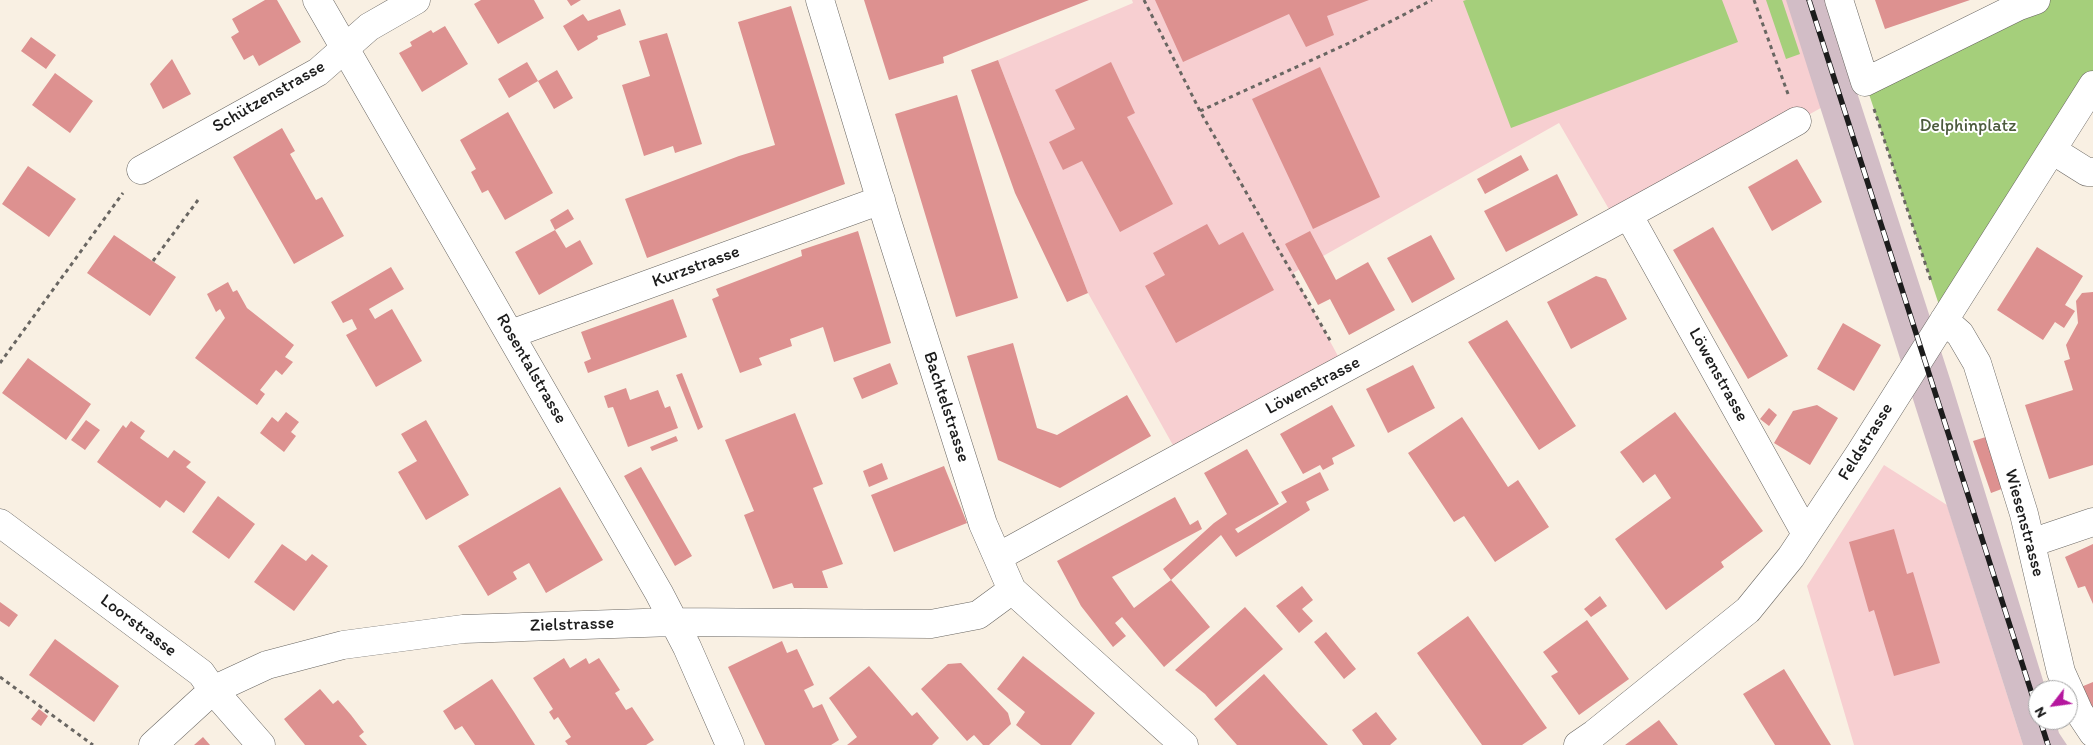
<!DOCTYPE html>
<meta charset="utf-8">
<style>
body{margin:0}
#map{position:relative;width:2093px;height:745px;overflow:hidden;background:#f9f0e3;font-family:Itim,sans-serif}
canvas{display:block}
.north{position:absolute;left:2028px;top:680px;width:50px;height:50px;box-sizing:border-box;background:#fff;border:1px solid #a4a4a4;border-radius:50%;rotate:240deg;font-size:14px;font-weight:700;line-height:20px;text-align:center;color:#1c1c1c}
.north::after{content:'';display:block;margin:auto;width:18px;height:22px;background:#b5179e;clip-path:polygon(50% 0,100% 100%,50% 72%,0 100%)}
</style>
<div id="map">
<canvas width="2093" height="745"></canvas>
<div class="north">N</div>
</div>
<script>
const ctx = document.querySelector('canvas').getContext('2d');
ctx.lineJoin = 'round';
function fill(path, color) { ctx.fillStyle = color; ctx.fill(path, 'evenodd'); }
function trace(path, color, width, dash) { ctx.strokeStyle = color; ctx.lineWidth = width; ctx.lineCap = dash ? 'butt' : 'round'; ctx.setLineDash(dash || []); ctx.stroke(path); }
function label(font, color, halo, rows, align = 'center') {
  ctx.font = font + ' Itim,sans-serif'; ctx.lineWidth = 4; ctx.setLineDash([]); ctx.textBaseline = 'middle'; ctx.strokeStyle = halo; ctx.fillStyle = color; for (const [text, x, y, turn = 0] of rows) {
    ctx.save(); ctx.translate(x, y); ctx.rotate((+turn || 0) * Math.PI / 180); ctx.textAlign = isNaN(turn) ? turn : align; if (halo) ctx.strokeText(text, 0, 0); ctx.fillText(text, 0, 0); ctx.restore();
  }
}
fill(new Path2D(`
 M 1132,0 L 1792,0 L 1826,105 L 1617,223 L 1559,123 L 1293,273 L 1345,369 L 1179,456 L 1088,293 L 998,60 L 1133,3 Z
 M 1884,465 L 1947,505 L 2023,745 L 1854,745 L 1807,586 Z`), '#f7cfd1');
fill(new Path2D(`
 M 1786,0 L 1827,0 L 1951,382 L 2046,690 L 2038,690 L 2038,720 L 2055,720 L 2059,733 L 2067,745 L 2023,745 Z`), '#d2bdc6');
fill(new Path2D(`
 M 1466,0 L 1722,0 L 1738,42 L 1511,128 L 1463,1 Z
 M 1766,0 L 1782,0 L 1800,54 L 1786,59 Z
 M 2036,0 L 2093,0 L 2093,85 L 1944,320 L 1865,82 Z`), '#a5cf7b');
fill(new Path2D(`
 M 265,0 L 277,0 L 301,42 L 259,66 L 253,55 L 244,60 L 231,37 L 239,32 L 232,19 Z
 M 481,0 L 534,0 L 544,18 L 498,44 L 474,4 Z
 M 567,0 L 581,0 L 571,6 Z
 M 864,0 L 1089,0 L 943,57 L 944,63 L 889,80 Z
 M 1155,0 L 1369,0 L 1327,16 L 1334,35 L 1306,47 L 1289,14 L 1183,62 Z
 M 1875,0 L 1970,0 L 1885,29 Z
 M 791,6 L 845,184 L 647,258 L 625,199 L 739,156 L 775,145 L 738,22 Z
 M 620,9 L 626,25 L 597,36 L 598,39 L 578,51 L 563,26 L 583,14 L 588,21 Z
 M 445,26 L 468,64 L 422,92 L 399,53 L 412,46 L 410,42 L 431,30 L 433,33 Z
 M 667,33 L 702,144 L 675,153 L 673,146 L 644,156 L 622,85 L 650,76 L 639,41 Z
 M 31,37 L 56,55 L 46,69 L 21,51 Z
 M 172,59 L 191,94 L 163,109 L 150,84 Z
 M 998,60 L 1088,293 L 1067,302 L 1015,193 L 971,70 Z
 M 527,62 L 538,81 L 509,98 L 498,79 Z
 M 1111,62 L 1135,113 L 1127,117 L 1173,204 L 1120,232 L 1082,161 L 1063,170 L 1049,142 L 1075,129 L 1055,90 Z
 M 1320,67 L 1380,197 L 1313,229 L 1252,99 Z
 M 557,70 L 573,98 L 554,109 L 538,81 Z
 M 55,73 L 93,101 L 70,133 L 32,105 Z
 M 957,95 L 1018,298 L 956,317 L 895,114 Z
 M 508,112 L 553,193 L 505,220 L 488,190 L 482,193 L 471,172 L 476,169 L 460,140 Z
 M 282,128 L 295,151 L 290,154 L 316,200 L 322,197 L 344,236 L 294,264 L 233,157 Z
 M 1521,155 L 1529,170 L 1485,194 L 1477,179 Z
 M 1797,159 L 1822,202 L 1772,231 L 1748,187 Z
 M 28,166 L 76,199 L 49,237 L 2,204 Z
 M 1557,174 L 1578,215 L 1506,252 L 1484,211 Z
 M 568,209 L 574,219 L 555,230 L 550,220 Z
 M 1207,224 L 1219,245 L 1243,232 L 1274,290 L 1176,343 L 1145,286 L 1165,275 L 1153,253 Z
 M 1713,227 L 1788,356 L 1748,379 L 1673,250 Z
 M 555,230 L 566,248 L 580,240 L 593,264 L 539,295 L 515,252 Z
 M 858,231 L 891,343 L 834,362 L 823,327 L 790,339 L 792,346 L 759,358 L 762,365 L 740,373 L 712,299 L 719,296 L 716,289 L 802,256 L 801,250 Z
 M 1310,231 L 1336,280 L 1368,262 L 1395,310 L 1349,335 L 1330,299 L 1318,305 L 1285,244 Z
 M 114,235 L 176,277 L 150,316 L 87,273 Z
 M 1431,235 L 1455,279 L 1412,303 L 1387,258 Z
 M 2037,247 L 2083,276 L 2065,305 L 2075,311 L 2064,328 L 2055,322 L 2043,340 L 1997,310 Z
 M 391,267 L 404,289 L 369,309 L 375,319 L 392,309 L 422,361 L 376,387 L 346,335 L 357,329 L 352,319 L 343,323 L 331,302 Z
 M 1596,276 L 1606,279 L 1627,319 L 1571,349 L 1547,302 Z
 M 228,282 L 233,292 L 237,290 L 247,308 L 294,345 L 285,357 L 293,362 L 282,375 L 276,370 L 260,390 L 265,394 L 257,405 L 195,358 L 225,318 L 220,309 L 216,312 L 207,294 Z
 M 2093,292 L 2093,465 L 2049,479 L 2025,405 L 2073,390 L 2064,361 L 2070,359 L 2066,345 L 2078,323 L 2076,301 L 2082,293 Z
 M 673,299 L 687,337 L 588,373 L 584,362 L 591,359 L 581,332 Z
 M 1507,320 L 1576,426 L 1539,450 L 1468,342 Z
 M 1843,323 L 1881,345 L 1854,391 L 1817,369 Z
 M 1013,343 L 1037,428 L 1057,435 L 1127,395 L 1151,436 L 1060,488 L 998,460 L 967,356 Z
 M 28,358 L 91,404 L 66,440 L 2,393 Z
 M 890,363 L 898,384 L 862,399 L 853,378 Z
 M 1413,365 L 1435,408 L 1388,433 L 1366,389 Z
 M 682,373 L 703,427 L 698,430 L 676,375 Z
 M 626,388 L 630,400 L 658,390 L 665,408 L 670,406 L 678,428 L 628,447 L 613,407 L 608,408 L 604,396 Z
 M 1332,405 L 1355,446 L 1332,458 L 1334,464 L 1323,470 L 1320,465 L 1303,474 L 1280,434 Z
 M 1817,405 L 1838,418 L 1810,465 L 1774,443 L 1793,411 Z
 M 1769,408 L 1777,415 L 1769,426 L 1760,419 Z
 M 286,412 L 299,422 L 291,432 L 296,436 L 284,452 L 260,433 L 272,417 L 278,422 Z
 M 1675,412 L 1763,531 L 1721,562 L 1724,567 L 1666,610 L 1615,539 L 1671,498 L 1655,474 L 1643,483 L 1620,452 Z
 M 795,413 L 823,484 L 813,488 L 843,564 L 822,571 L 828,588 L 794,588 L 792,583 L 773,589 L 744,515 L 754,511 L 725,440 Z
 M 1462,417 L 1508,487 L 1518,480 L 1549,527 L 1495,562 L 1464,516 L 1454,522 L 1408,453 Z
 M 86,420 L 100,430 L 85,450 L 71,440 Z
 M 426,420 L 469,495 L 426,520 L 398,472 L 417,461 L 401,434 Z
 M 131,421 L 145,431 L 140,438 L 168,458 L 174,450 L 191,462 L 186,467 L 206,482 L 184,513 L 166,500 L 160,508 L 97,462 L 123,425 L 126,428 Z
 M 676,436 L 678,441 L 652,451 L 650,447 Z
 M 1989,436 L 2007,487 L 1991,493 L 1973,441 Z
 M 1247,449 L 1279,504 L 1235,529 L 1238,533 L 1287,502 L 1281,492 L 1320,472 L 1329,490 L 1306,502 L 1310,510 L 1236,557 L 1221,535 L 1171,580 L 1210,627 L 1164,667 L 1122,617 L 1115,623 L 1126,636 L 1113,647 L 1081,606 L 1057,561 L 1175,497 L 1190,525 L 1198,520 L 1202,529 L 1112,577 L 1134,608 L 1171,580 L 1163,569 L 1214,523 L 1227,514 L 1204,473 Z
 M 882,463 L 888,479 L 869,487 L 863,471 Z
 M 944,466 L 967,523 L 894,552 L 871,495 Z
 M 641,467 L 692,556 L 675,566 L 624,476 Z
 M 560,487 L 603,560 L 546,593 L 529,563 L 513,572 L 517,579 L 488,596 L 458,546 Z
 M 218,496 L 255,524 L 229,559 L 192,532 Z
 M 1894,529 L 1907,574 L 1913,572 L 1940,663 L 1894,676 L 1874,610 L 1869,612 L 1849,542 Z
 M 282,544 L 306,561 L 312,554 L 328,566 L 294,611 L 254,582 Z
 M 2093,544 L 2093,604 L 2085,586 L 2078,588 L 2065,557 Z
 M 1302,586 L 1313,600 L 1302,609 L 1313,621 L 1299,633 L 1276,606 Z
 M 1600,596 L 1607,606 L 1591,617 L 1584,609 Z
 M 0,602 L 18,615 L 9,627 L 0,621 Z
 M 1245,607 L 1283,649 L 1216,707 L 1205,694 L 1175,670 Z
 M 1468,616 L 1547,728 L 1522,745 L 1482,745 L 1417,653 Z
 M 1587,620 L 1629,679 L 1579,715 L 1551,676 L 1558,672 L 1543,652 Z
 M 1326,632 L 1356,669 L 1344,679 L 1314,642 Z
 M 55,639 L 119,686 L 94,722 L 29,675 Z
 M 782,641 L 787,653 L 797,649 L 814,685 L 804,690 L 813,708 L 822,704 L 839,740 L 831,745 L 765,745 L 728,667 Z
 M 1023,656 L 1095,713 L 1071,745 L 1041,745 L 1016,725 L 1025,712 L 997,689 Z
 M 564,658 L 570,668 L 586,658 L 589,664 L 599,658 L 620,690 L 615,693 L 626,710 L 632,707 L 654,740 L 646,745 L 568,745 L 565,741 L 571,737 L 558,717 L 554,720 L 549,712 L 553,709 L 533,678 Z
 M 961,663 L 1008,713 L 1011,724 L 989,745 L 983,745 L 974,735 L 967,741 L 921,689 L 948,664 Z
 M 869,666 L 912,716 L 917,712 L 939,738 L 932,745 L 847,745 L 857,737 L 829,698 Z
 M 1784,669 L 1831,745 L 1775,745 L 1743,694 Z
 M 1264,674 L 1295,709 L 1328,745 L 1237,745 L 1214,719 Z
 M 492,679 L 514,712 L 535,745 L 475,745 L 462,726 L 455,730 L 443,711 Z
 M 2093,682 L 2093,711 L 2081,687 Z
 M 320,689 L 333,704 L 338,700 L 351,715 L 364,732 L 359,736 L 367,745 L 305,745 L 284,719 Z
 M 39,709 L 48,716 L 41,726 L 31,719 Z
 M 1376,712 L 1397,739 L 1390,745 L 1363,745 L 1352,730 Z
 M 1659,720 L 1678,745 L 1625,745 Z
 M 203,737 L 210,745 L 194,745 Z`), '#dd9190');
const minor = new Path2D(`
 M 317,0 L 659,593 L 687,647 L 730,745
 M 820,0 L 887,221 L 983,524 L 1012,590 L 1184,745
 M 1839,0 L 1865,82 L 2019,6 L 2036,0
 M 2052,150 L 2087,172 L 2093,172
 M 141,170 L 318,72 L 369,27 L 416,0
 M 1629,216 L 1806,534
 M 1944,320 L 1960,334 L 1977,363 L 2024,514 L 2061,672 L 2079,712 L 2093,733
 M 511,334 L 881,200
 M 0,523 L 201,673 L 213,690 L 261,745
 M 2031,543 L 2093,522
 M 998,557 C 1263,410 1533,270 1797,121
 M 153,745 L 213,690 L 267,665 L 343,645 L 463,629 L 674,622 L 931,624 L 978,615 L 1012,590
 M 1578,745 L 1594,734 L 1748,610 L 1791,557 L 1860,453 L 2093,85`);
trace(minor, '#696662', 29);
trace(new Path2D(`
 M 1144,0 L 1200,111 L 1331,342
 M 1754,0 L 1788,94
 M 1874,109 L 1931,281
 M 1200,111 L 1349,43 L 1432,0
 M 153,261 L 198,200
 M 0,363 L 123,193
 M 0,677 L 93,745`), '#696662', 3, [4, 4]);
trace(minor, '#fff', 28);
const rail = new Path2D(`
 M 1809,0 L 2038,713
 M 2040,720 L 2048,745`);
trace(rail, '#1c1c1c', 5.5);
trace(rail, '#fff', 4, [11]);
label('18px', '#1c1c1c', '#fff', [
 ["Schützenstrasse",269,97,-30],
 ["Kurzstrasse",696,267,-20],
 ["Rosentalstrasse",531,369,60],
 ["Löwenstrasse",1718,375,61],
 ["Löwenstrasse",1313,386,-28],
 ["Bachtelstrasse",946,407,72],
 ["Feldstrasse",1866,442,-58],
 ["Wiesenstrasse",2024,523,75],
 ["Zielstrasse",572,625,-2],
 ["Loorstrasse",138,626,37]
]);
label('18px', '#4c5b3d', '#fff', [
 ["Delphinplatz",1968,126]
]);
</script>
